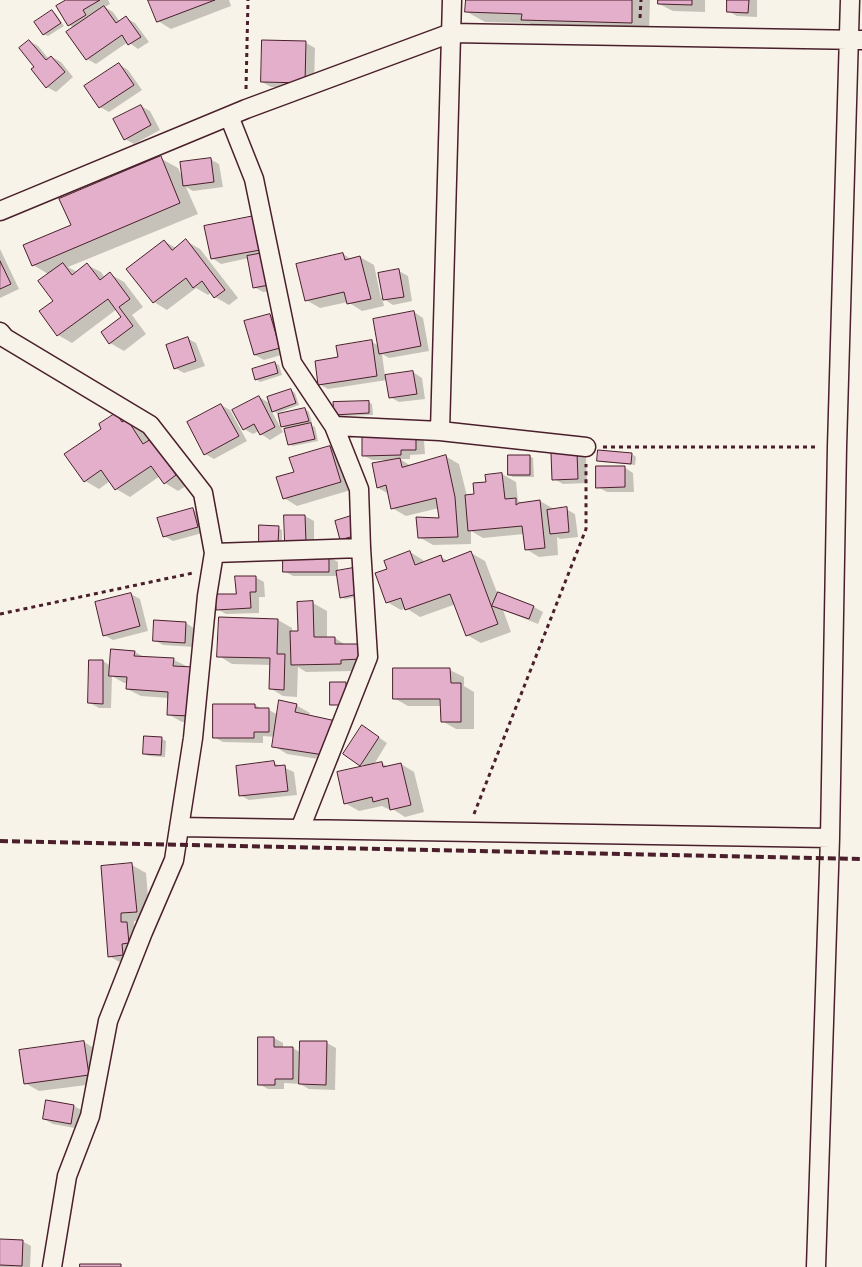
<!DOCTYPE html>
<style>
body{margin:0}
canvas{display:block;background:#f7f3e8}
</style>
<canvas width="862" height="1267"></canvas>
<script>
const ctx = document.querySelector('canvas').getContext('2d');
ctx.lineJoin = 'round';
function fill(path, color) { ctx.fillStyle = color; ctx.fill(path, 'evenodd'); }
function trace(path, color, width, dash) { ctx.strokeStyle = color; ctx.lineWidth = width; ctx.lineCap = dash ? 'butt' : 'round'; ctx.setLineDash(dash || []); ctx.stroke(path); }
fill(new Path2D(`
 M 68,0 L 108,0 L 110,4 L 105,7 L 113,12 L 120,22 L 126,18 L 135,23 L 149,42 L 138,49 L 128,42 L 96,64 L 87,59 L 74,28 L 69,25 L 58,6 Z
 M 149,0 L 229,0 L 231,6 L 171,29 L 158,21 Z
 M 467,0 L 650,0 L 649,33 L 541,30 L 529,23 L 485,22 L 467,12 Z
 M 659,0 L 705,0 L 705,12 L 673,11 L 659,4 Z
 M 728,0 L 757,0 L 757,17 L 737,16 L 728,11 Z
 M 52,11 L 56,14 L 64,26 L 48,36 L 43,34 Z
 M 29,41 L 38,46 L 49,59 L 52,57 L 61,62 L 73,77 L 56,92 L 47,87 L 36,67 Z
 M 306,43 L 315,48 L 314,88 L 271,87 L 262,82 Z
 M 119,64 L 128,70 L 142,90 L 109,112 L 100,107 Z
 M 141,106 L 150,111 L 160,130 L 134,144 L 125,139 Z
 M 160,158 L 178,168 L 182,177 L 210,159 L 219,164 L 223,187 L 193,191 L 186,187 L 198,214 L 68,267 L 77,272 L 87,265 L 101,272 L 105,278 L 110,274 L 124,282 L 143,307 L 132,315 L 146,334 L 124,351 L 110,343 L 123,317 L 117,309 L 72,343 L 58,335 L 50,275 L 33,265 L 72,226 Z
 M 254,218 L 277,290 L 263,292 L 254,287 L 249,258 L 221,264 L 212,258 Z
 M 164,241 L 176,248 L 186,241 L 200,249 L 238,298 L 229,305 L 215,297 L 211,292 L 208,295 L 196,288 L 167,310 L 154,302 Z
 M 0,249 L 19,289 L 0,298 Z
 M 343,254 L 351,259 L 360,257 L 374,265 L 381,298 L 383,297 L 399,271 L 408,276 L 412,301 L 393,305 L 382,298 L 384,306 L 362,311 L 348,302 L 320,308 L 306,300 Z
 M 414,312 L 423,318 L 429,351 L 389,358 L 382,354 L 385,376 L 413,372 L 422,378 L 425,399 L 399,402 L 390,397 L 387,380 L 328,389 L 319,384 L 339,359 L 372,342 L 379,346 Z
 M 270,315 L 279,320 L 288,353 L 264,360 L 255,355 Z
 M 187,338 L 196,343 L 205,366 L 184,373 L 175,368 Z
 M 275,363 L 279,365 L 282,375 L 260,382 L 256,379 Z
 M 291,390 L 295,393 L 299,405 L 277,413 L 271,410 L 283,432 L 270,440 L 261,434 L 259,431 L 253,434 L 244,429 L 259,397 L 271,404 Z
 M 368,402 L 372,404 L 373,415 L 339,416 L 335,414 Z
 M 221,405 L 230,410 L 247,441 L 214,459 L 205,454 Z
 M 305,409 L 309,412 L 312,423 L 309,424 L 315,427 L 318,441 L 293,446 L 289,444 L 288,430 L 282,426 Z
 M 116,414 L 140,429 L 149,441 L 164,448 L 189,484 L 178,491 L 165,483 L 160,476 L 130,497 L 116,489 L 110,481 L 99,489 L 85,481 L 102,429 Z
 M 415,436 L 424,441 L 425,454 L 410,455 L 410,459 L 400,459 L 411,466 L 445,456 L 459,464 L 467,496 L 476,495 L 487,483 L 502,474 L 516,482 L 518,501 L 523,503 L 540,501 L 554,509 L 566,509 L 575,514 L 578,537 L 560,539 L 557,537 L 558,555 L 539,557 L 526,549 L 524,534 L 483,538 L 471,531 L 471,544 L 433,545 L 419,537 L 441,519 L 439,508 L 406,516 L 392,508 L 389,494 L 378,488 L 389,460 L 372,460 L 363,455 Z
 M 330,447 L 344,455 L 354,489 L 297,506 L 284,498 L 295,473 Z
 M 599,451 L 632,454 L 636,457 L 635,465 L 602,462 L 598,460 Z
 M 577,453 L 586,458 L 587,483 L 563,484 L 554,479 Z
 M 529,456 L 533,458 L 534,477 L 513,477 L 509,475 Z
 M 624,467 L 633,473 L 634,492 L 607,492 L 598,487 Z
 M 192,509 L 201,515 L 206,532 L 173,541 L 164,536 Z
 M 305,516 L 314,521 L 314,547 L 295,547 Z
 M 355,520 L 361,538 L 346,542 L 341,540 Z
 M 278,528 L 282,530 L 282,545 L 264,544 Z
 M 410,552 L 423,560 L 424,563 L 441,557 L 448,561 L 471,553 L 485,561 L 498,595 L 499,593 L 534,607 L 543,612 L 538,624 L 503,610 L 511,632 L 481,643 L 467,635 L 456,604 L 420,617 L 406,608 L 401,610 L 387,602 L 388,570 Z
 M 329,557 L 338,562 L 338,572 L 353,570 L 357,572 L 361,596 L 345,599 L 341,597 L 338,576 L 293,576 L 284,571 Z
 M 255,577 L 264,582 L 265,597 L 259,597 L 259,613 L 226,614 L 217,609 L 237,595 Z
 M 131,594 L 140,599 L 148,631 L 113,640 L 104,635 Z
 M 299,603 L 313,603 L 327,611 L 327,638 L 335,638 L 347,646 L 374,653 L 374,667 L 354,667 L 354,671 L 306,672 L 298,667 L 297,697 L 283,696 L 270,688 L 271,665 L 232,664 L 219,656 L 220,618 L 278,620 L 292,628 L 292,632 L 299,632 Z
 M 155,622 L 186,623 L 195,629 L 194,647 L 163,645 L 154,640 Z
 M 135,652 L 144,657 L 174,660 L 207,676 L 204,723 L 182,722 L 168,714 L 169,698 L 141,696 L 127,689 L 128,683 L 124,683 L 112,676 L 111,708 L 99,708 L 90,703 L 103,661 L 111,666 Z
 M 450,670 L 464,677 L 464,686 L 474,692 L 474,729 L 456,729 L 442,721 L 442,706 L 408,706 L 394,698 Z
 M 215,705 L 255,705 L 262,709 L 269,710 L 278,715 L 296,705 L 310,713 L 309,716 L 336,722 L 349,730 L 338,762 L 287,754 L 274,746 L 275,737 L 263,736 L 263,743 L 223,742 L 214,737 Z
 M 371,732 L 387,743 L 373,766 L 382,763 L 388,767 L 401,764 L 414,772 L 424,812 L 405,817 L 391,808 L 388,809 L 382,806 L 359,811 L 345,803 L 366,767 L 361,764 Z
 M 162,739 L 166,741 L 165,757 L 149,756 L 144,754 Z
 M 274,763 L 294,772 L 297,795 L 249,800 L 240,795 Z
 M 132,865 L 146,873 L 150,920 L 134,921 L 134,927 L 140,931 L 123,964 L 109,956 Z
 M 274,1038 L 283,1043 L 283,1048 L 293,1048 L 301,1053 L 302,1042 L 327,1043 L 336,1048 L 335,1090 L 309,1089 L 300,1084 L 284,1083 L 284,1089 L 268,1089 L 259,1084 Z
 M 84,1042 L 97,1050 L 102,1083 L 39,1091 L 25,1083 Z
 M 74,1106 L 83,1111 L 80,1129 L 53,1124 L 44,1119 Z
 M 0,1240 L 22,1241 L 31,1246 L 30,1267 L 0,1267 Z`), '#0003');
const building = new Path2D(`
 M 66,0 L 100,0 L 83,10 L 86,15 L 68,26 L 56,6 Z
 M 148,0 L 215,0 L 157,22 Z
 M 466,0 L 632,0 L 632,23 L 521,20 L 522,14 L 465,12 Z
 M 658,0 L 692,0 L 692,5 L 658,4 Z
 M 727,0 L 749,0 L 748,13 L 727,12 Z
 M 104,6 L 116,23 L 126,16 L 141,37 L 128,45 L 122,35 L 86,60 L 66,32 Z
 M 52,10 L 61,23 L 43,35 L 34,22 Z
 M 29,40 L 46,60 L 51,56 L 65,72 L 46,88 L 31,69 L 34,67 L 19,48 Z
 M 262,40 L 306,41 L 305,83 L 261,82 Z
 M 119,63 L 134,85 L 99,108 L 84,86 Z
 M 141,105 L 151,125 L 124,140 L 113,119 Z
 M 161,156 L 180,203 L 32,266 L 23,245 L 71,225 L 59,199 Z
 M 211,158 L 214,182 L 183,186 L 180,162 Z
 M 254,216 L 260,250 L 211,259 L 204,226 Z
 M 186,239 L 225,290 L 214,298 L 202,281 L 193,288 L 186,278 L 153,303 L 126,269 L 164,240 L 172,250 Z
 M 263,253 L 269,285 L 253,288 L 247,256 Z
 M 343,253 L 345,260 L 360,256 L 371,299 L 347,304 L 344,292 L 305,301 L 296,264 Z
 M 0,261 L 11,284 L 0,289 Z
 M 63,263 L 72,275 L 87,263 L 100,280 L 110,272 L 130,299 L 119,307 L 133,326 L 109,344 L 101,332 L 121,317 L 108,299 L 57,336 L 39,311 L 53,301 L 38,281 Z
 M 399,269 L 404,297 L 383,300 L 378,273 Z
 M 414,311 L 421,346 L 379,354 L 373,319 Z
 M 270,314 L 280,348 L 254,355 L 244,321 Z
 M 188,337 L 196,361 L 174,369 L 166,345 Z
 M 372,340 L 377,376 L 318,385 L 315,361 L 338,357 L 336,346 Z
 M 275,362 L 278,373 L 255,380 L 252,369 Z
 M 413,371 L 417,394 L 389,398 L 385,375 Z
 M 291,389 L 296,403 L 272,412 L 267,397 Z
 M 259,396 L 275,427 L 260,435 L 254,424 L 243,430 L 232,410 Z
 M 369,401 L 369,413 L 334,415 L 333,402 Z
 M 221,404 L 239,436 L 204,455 L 187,422 Z
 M 305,408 L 309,421 L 281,427 L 278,414 Z
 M 116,413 L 122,422 L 127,419 L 143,444 L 151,439 L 176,475 L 164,484 L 151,466 L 115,490 L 101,470 L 84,482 L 64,454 L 101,429 L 99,424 Z
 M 311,423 L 315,439 L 288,445 L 284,429 Z
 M 416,435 L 416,450 L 401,450 L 401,455 L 362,456 L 362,436 Z
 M 330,446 L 341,482 L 283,499 L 276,477 L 294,472 L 289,458 Z
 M 598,450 L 632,453 L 631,464 L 597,461 Z
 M 577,452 L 578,479 L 552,480 L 551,453 Z
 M 446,455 L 455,497 L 458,537 L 418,538 L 416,517 L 439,518 L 436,498 L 391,509 L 386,485 L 377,488 L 372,463 L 400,458 L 402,467 Z
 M 508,455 L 530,455 L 530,475 L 508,475 Z
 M 596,466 L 625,466 L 625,487 L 596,488 Z
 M 502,473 L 505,499 L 516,498 L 516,505 L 519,503 L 540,500 L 545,548 L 525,550 L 522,526 L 468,531 L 465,495 L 474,494 L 473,483 L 486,482 L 485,475 Z
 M 567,507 L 569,532 L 550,534 L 547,510 Z
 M 193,508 L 198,527 L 163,537 L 157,518 Z
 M 284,515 L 305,515 L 306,542 L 285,542 Z
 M 351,516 L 357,535 L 340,540 L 335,521 Z
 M 259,525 L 279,526 L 278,543 L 259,543 Z
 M 410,551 L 415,565 L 441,555 L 443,562 L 471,551 L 498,624 L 466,636 L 450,594 L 405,610 L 401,598 L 386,603 L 375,573 L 387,569 L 384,561 Z
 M 283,556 L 329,556 L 329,572 L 283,572 Z
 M 353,568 L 358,594 L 340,598 L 336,571 Z
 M 235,576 L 256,576 L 256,592 L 250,592 L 251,608 L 216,610 L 215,594 L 236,594 Z
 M 498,592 L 534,606 L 529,619 L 492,606 Z
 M 131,593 L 140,626 L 103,636 L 95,602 Z
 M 313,601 L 314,637 L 335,637 L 335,644 L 361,644 L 361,659 L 341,660 L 341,664 L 291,665 L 290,631 L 298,631 L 297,602 Z
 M 219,617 L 278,619 L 277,654 L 285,654 L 284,690 L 269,689 L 270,658 L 217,657 Z
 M 154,620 L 186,622 L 185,643 L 153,641 Z
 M 111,649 L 135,651 L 134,656 L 174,658 L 173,666 L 194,667 L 191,716 L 167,715 L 168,692 L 126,689 L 127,677 L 109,676 Z
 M 89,660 L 103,660 L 103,704 L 88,703 Z
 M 393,668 L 450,668 L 451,683 L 461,683 L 461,722 L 441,722 L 440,699 L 393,699 Z
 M 330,682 L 346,682 L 346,705 L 330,705 Z
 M 279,700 L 297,704 L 295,712 L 336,721 L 324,755 L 272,747 Z
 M 213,704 L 255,704 L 255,708 L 269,708 L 269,732 L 254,732 L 254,738 L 213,738 Z
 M 362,725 L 379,737 L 360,766 L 343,754 Z
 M 144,736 L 162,737 L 161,755 L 143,754 Z
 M 274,761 L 275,766 L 285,765 L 288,791 L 239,796 L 236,766 Z
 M 382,762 L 383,767 L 401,763 L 411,805 L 390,810 L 388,798 L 373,802 L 372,797 L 344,804 L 337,772 Z
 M 132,863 L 137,912 L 121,913 L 121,922 L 127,922 L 129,943 L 122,944 L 123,955 L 108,957 L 101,866 Z
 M 258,1037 L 274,1037 L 274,1047 L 293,1047 L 293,1079 L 275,1079 L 275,1085 L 258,1085 Z
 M 84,1041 L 89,1075 L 24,1084 L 19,1050 Z
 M 300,1041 L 327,1041 L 326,1085 L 299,1084 Z
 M 46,1100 L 74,1105 L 71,1124 L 43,1119 Z
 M 0,1239 L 23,1240 L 22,1266 L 0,1265 Z
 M 80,1264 L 121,1264 L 121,1267 L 80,1267 Z`);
fill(building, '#e3afcb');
trace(building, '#4a1f2b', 1);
const street = new Path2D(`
 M 229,116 L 254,179 L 292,363 L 334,426 L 359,489 L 361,548 L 368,657 L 300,829
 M 0,211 L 246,109 L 451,33 L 862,40
 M 0,332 L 5,338 L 150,425 L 203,493 L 214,553 L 207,596 L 193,738 L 174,860 L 143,932 L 108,1021 L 90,1116 L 67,1176 L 52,1267
 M 334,426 L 440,431 L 586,447
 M 440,431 L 452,0
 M 214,553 L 361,548
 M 179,827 L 830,838
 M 816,1267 L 830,838 L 837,447 L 850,0`);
trace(street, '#4a1f2b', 21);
trace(new Path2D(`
 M 640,18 L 641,0
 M 246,89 L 248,0
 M 603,447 L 819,447
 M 0,614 L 193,573
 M 474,814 L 586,529 L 586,464`), '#4a1f2b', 3, [4, 4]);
trace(street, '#f7f3e8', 18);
trace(new Path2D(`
 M 0,841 L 862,859`), '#4a1f2b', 4, [8, 4]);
</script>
